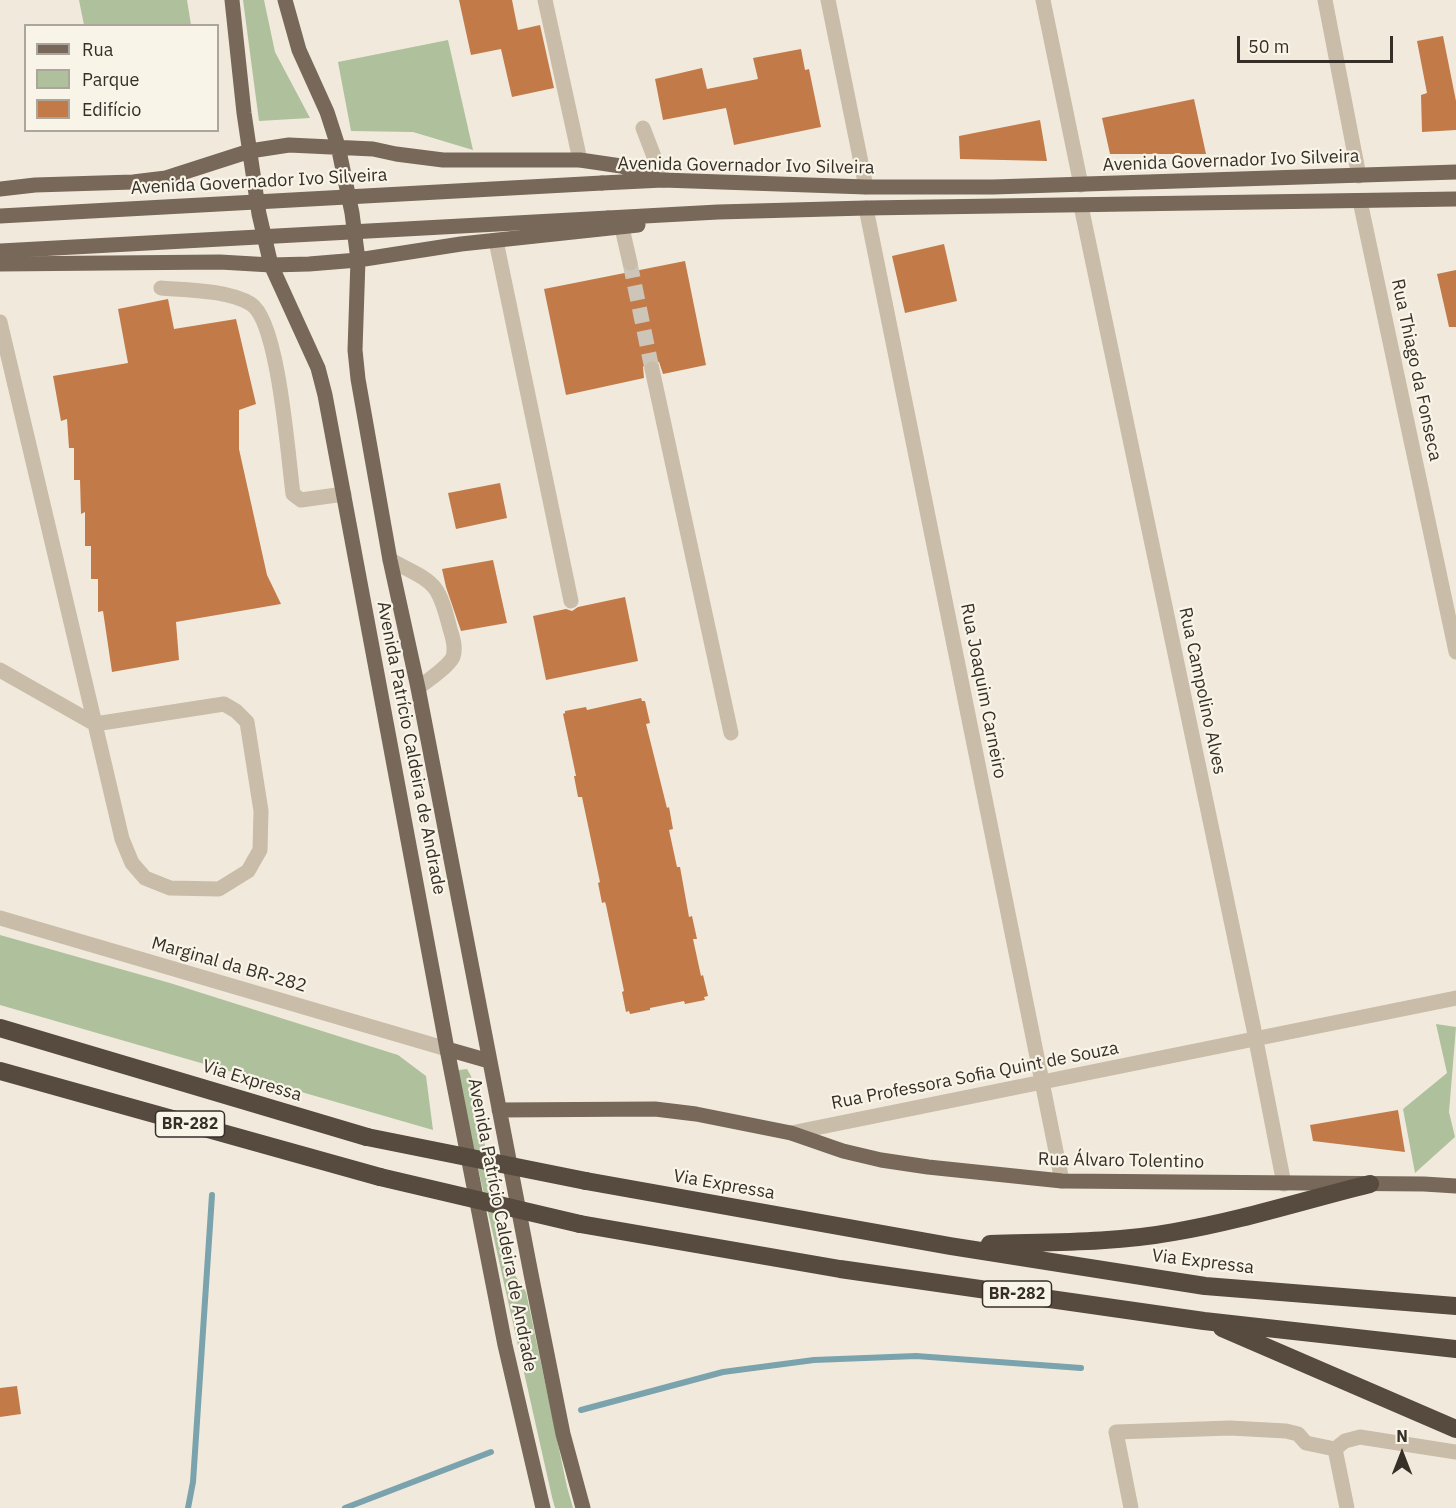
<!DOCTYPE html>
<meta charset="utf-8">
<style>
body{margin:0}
#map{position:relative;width:1456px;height:1508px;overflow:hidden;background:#f1eadc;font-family:"IBM Plex Sans",sans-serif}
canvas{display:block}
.legend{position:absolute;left:24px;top:24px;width:195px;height:108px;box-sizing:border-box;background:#f9f4e8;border:2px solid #aba59b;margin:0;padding:8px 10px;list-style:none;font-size:18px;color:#362f28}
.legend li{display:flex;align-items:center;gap:12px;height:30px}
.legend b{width:30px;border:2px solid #aba59b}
.north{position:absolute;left:1372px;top:1424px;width:60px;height:60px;-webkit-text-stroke:4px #f9f4e8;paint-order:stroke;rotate:0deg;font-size:16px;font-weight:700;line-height:24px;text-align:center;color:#362f28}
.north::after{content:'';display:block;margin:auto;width:21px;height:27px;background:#362f28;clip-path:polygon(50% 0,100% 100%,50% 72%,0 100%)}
.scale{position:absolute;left:1237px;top:36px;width:156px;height:27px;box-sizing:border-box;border:3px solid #362f28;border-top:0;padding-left:8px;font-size:18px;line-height:21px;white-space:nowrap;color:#362f28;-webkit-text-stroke:4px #f9f4e8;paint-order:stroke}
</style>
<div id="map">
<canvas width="1456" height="1508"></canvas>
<ul class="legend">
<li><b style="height:8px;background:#776859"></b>Rua</li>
<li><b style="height:16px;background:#aec09c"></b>Parque</li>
<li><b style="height:16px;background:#c27a49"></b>Edifício</li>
</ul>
<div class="north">N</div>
<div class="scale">50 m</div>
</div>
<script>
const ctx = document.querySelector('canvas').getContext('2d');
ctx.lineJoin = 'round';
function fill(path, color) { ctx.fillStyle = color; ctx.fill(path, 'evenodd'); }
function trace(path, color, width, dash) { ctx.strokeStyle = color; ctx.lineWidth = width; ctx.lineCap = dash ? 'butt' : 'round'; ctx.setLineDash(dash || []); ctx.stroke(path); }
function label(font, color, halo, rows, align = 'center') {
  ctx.font = font + ' "IBM Plex Sans",sans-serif'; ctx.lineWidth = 4.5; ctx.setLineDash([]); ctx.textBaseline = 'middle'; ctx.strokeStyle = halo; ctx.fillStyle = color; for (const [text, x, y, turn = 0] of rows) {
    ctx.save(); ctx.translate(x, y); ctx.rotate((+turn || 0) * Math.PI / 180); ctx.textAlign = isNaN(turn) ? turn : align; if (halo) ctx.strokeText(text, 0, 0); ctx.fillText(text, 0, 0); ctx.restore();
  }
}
fill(new Path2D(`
 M 79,0 L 187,0 L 191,25 L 84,25 Z
 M 243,0 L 264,0 L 275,52 L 310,118 L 259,121 Z
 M 448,40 L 473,150 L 413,132 L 351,131 L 338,62 Z
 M 0,935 L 170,983 L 398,1055 L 426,1076 L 433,1130 L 0,1005 Z
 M 1436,1024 L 1456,1027 L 1449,1112 L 1455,1137 L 1415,1173 L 1403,1109 L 1447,1073 Z
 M 467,1069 L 471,1076 L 509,1266 L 526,1292 L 567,1487 L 573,1508 L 555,1508 L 552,1497 L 457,1074 L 459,1070 Z`), '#aec09c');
trace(new Path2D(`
 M 581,1410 L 723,1372 L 814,1360 L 916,1356 L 1081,1368
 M 188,1508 L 193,1482 L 212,1195
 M 345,1508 L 491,1452`), '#7ba3ad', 6);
fill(new Path2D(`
 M 459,0 L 512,0 L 518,30 L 540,25 L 554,88 L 512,97 L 501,49 L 471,55 Z
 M 1443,36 L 1456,101 L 1456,130 L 1422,132 L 1421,95 L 1427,93 L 1417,41 Z
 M 801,49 L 805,70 L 809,69 L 821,127 L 734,145 L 726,108 L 663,120 L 655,79 L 702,68 L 707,89 L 758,79 L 753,58 Z
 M 1194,99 L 1206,154 L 1110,154 L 1102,118 Z
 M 1040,120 L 1047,161 L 960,159 L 959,136 Z
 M 944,244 L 957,301 L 905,313 L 892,256 Z
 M 685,261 L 706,365 L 663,374 L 659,362 L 649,360 L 643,367 L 644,378 L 566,395 L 544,289 Z
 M 1456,270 L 1456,327 L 1449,327 L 1437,274 Z
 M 168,299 L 174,329 L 236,319 L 256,404 L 239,410 L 239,449 L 267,575 L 281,604 L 176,622 L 179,660 L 112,672 L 103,611 L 98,612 L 98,579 L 91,579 L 91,546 L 85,546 L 85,512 L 81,514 L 80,480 L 74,480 L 74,448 L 69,448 L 67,419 L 61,421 L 53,376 L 128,363 L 118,309 Z
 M 500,483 L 507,518 L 456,529 L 448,493 Z
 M 493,560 L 507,623 L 461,631 L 446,587 L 442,569 Z
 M 625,597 L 638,661 L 546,680 L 533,616 L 566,609 L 572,611 L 578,607 Z
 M 641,698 L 642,701 L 645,701 L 650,723 L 646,724 L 667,808 L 669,807 L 673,829 L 669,830 L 677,867 L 680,867 L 689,917 L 692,916 L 697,939 L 693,939 L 701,976 L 703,975 L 708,996 L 704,997 L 705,1000 L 685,1004 L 684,1001 L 650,1008 L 650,1010 L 630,1014 L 629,1011 L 626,1012 L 622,992 L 624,991 L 606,905 L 605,902 L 602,903 L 598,883 L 600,882 L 582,797 L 578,797 L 574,776 L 576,776 L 563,714 L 565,713 L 565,711 L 586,707 L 587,710 Z
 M 1398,1110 L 1405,1152 L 1313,1141 L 1310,1125 Z
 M 17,1386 L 21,1414 L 0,1417 L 0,1388 Z`), '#c27a49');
trace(new Path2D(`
 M 630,263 L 652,369`), '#ccc5b8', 15, [15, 8]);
trace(new Path2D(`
 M 545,0 L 580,160
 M 828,0 L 866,187
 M 1043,0 L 1081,185
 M 1325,0 L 1359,176
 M 643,128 L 663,180
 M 1360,201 L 1456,652
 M 1081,206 L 1253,1025 L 1284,1184
 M 866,208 L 1062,1181
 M 622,228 L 630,263
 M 496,241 L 571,601
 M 161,288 C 186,290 229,290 251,304 C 279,322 288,458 293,494 L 301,500 L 344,494
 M 0,322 L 95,724 L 0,670
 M 652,369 L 731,733
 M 390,560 C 434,583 438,580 450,629 C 453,638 456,648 453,657 C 448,667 427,681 418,688
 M 224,704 L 236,711 L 247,722 L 261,811 L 260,850 L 248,871 L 219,889 L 170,888 L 145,878 L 132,863 L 122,839 L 95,724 Z
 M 0,918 L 447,1049
 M 791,1133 L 1456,998
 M 1335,1449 L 1345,1441 L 1360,1437 L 1456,1452
 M 1335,1449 L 1347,1508
 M 1131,1508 L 1116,1432 L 1230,1428 L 1286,1431 L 1298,1434 L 1306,1443 L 1335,1449`), '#c9bca8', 15);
trace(new Path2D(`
 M 232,0 L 244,113 L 259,214 L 271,265 L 318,368 L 325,395 L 447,1049 L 505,1345 L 543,1508
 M 285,0 L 299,50 L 327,112 L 338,146 L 352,213 L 358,260 L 355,350 L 358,379 L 390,560 L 418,688 L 531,1274 L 563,1434 L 583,1508
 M 602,183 L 663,180 L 866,187 L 993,187 L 1456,172
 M 0,189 L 35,185 L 133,182 L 166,178 L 250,151 L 289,145 L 373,149 L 396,154 L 443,160 L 580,160 L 621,166 L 654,177
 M 608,218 L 718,212 L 866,208 L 1456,199
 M 0,264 L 220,262 L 271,265 L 309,264 L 358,260 L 461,244 L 638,225
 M 447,1049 L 489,1061
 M 499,1110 L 655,1109 L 696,1114 L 791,1133 L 843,1151 L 881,1160 L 928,1167 L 1062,1181 L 1424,1184 L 1456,1186`), '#776859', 15);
trace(new Path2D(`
 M 0,1028 L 367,1137
 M 0,1071 L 380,1177
 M 586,1181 L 950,1246 L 1205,1286 L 1456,1306
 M 580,1224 L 840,1269 L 1204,1321 L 1456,1349
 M 990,1244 C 1051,1242 1114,1243 1174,1232 C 1240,1221 1305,1200 1370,1184
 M 1222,1328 L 1456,1429`), '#574a3f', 18);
trace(new Path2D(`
 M 0,216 L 602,183
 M 0,251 L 608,218`), '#776859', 15);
trace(new Path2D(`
 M 367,1137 L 586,1181
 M 380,1177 L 580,1224`), '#574a3f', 18);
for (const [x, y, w] of [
 [190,1124,69],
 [1017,1294,69]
]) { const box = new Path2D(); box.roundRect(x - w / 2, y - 13, w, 26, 4.5); ctx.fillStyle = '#f9f4e8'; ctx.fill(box); trace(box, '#362f28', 1.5); }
label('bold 16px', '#362f28', null, [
 ["BR-282",190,1124],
 ["BR-282",1017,1294]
]);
label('18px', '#362f28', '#f9f4e8', [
 ["Avenida Governador Ivo Silveira",1231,161,-2],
 ["Avenida Governador Ivo Silveira",746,166,1],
 ["Avenida Governador Ivo Silveira",259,182,-3],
 ["Rua Thiago da Fonseca",1416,370,78],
 ["Rua Joaquim Carneiro",983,691,79],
 ["Rua Campolino Alves",1202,691,78],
 ["Avenida Patrício Caldeira de Andrade",411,748,79],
 ["Marginal da BR-282",229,965,16],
 ["Rua Professora Sofia Quint de Souza",975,1076,-11],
 ["Via Expressa",252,1081,17],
 ["Rua Álvaro Tolentino",1121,1161,1],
 ["Via Expressa",724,1185,10],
 ["Avenida Patrício Caldeira de Andrade",502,1225,79],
 ["Via Expressa",1203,1262,7]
]);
</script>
